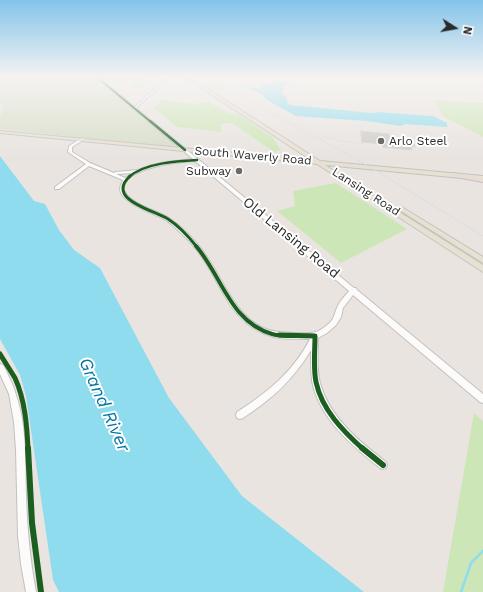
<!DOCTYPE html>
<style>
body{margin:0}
#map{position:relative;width:483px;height:592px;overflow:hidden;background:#e9e4e0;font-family:"Work Sans",sans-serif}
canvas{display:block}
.north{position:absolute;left:435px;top:8px;width:40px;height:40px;-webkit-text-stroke:3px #fff;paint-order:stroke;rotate:101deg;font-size:11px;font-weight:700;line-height:16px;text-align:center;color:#2a2a2a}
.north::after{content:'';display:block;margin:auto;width:14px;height:18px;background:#2a2a2a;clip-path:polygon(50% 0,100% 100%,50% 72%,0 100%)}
</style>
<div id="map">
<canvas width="483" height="592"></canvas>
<div class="north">N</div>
</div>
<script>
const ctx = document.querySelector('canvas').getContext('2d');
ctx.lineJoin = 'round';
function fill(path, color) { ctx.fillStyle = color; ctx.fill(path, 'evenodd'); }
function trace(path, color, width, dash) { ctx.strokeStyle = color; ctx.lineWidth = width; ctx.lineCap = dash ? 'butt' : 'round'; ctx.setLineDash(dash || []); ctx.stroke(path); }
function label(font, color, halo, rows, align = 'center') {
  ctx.font = font + ' "Work Sans",sans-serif'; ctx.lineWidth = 4; ctx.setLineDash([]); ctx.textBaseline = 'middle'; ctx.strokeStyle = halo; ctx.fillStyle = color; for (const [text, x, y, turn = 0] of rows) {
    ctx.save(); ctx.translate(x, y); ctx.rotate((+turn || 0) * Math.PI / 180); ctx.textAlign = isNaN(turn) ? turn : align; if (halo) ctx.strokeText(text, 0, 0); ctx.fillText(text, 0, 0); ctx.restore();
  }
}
fill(new Path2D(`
 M 102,78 L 144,78 L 144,80 L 153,83 C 145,84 141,88 133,89 L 132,81 C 127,81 125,84 120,85 C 113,86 106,82 102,78 Z
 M 162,100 L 200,105 L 201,102 L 209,102 L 225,112 L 240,115 L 273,138 L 281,150 L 274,152 L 232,123 L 221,124 L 221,132 L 177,127 L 154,108 Z
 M 434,100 L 483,103 L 483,137 L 443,116 Z
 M 336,183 L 407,229 L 341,263 L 277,211 L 295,206 L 293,191 Z
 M 474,413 L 483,421 L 483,592 L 443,592 Z`), '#cde6b7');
fill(new Path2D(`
 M 0,78 L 96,78 L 175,144 L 171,147 L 0,129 L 0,118 L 4,106 L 0,103 Z`), '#d6ddc7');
fill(new Path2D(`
 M 290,80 L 285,86 L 282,93 L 287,98 L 288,104 L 292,105 L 371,113 L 378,112 L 433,116 L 447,123 L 447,127 L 405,124 L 401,126 L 367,121 L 296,116 L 267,100 C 261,91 252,92 244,86 L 260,89 L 263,86 L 256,83 L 265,84 Z
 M 0,156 L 34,201 L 45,204 L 59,230 L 74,250 L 100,268 L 169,398 L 242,496 L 364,592 L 59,592 L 53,580 L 26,396 L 20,375 L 0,339 Z`), '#8fdcef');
trace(new Path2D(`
 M 461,592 L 471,563 L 483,551`), '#8fdcef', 2.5);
const building = new Path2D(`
 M 361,131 L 389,134 L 391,141 L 414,143 L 415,147 L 411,146 L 412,150 L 383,147 L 382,144 L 362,142 Z`);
fill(building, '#cfccc9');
trace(building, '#d4d0cc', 1);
const minor = new Path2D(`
 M 97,78 L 100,78 L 135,107 L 166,78 L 169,78 L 136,108 L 354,288 L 356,288 L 357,290 L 483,394 L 483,403 L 480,402 L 353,295 L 343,308 L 341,317 L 336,325 L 327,333 L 318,338 C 318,352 316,369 320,383 C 329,417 360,442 386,462 L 387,465 L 386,468 L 383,469 L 380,468 C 352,446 319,418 312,381 C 311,371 311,360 311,350 C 294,379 271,400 243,418 L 240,419 L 237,418 L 236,415 L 237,412 C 267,393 294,371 310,339 C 298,338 285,340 274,337 C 234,327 224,291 204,260 C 198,251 191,242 183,235 C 177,229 171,223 164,219 C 154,214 120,202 120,189 C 120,186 122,183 123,180 L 89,166 L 59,189 L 55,189 L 55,187 L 86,164 L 68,152 L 69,146 L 82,138 L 84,139 L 83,140 L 72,147 L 72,152 L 90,163 L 114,173 L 116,172 L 138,170 L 152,165 L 166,162 L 193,159 ZM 195,161 L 349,291 C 345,296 339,302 337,308 C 333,317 335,319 326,326 C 315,335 309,333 295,333 C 284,333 273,332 263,328 C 234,314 224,281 207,257 C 201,248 194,239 186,232 C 181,227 175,222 169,218 C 160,212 126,202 124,190 C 122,167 180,162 195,161 ZM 133,173 L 125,178 L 116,174 Z
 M 0,364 L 3,365 C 8,375 13,384 16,395 C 27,427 25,462 26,495 C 27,528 30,560 36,592 L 26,592 L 21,564 L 18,536 L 16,450 L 14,422 L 9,394 L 0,374 Z`);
const major = new Path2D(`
 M 186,78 L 191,78 L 320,161 L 483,176 L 483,180 L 325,165 L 483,265 L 483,272 L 317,164 L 0,133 L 0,131 L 311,160 Z
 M 400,206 L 483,257 L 483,263 L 398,209 L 397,208 Z`);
const highway = new Path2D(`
 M 453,173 L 483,178 L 483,182 L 451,176 L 451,174 Z`);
trace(minor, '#c2c1c2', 2);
trace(major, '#c4c3c1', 2);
trace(highway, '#c4c3c1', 2);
fill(minor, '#fcfbfa');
fill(major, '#e7e1d2');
fill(highway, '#e9dcd3');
trace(new Path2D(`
 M 208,78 L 370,167 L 483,236
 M 322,136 L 341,141 L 365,144`), '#dddddf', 1);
trace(new Path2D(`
 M 98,78 L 151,122`), '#1b5e20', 2);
trace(new Path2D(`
 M 150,121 L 185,150
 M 129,177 C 144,163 178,161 197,160`), '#1b5e20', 2.5);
trace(new Path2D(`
 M 130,176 C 105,199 153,210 168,219 C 179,226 189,237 197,247`), '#1b5e20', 3);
trace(new Path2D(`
 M 196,246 C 222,276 230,322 272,334 C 286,338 301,335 315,336`), '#1b5e20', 4);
trace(new Path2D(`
 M 279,335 L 315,336 C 315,351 313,367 316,382 C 322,410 343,431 363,449
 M 0,354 C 5,362 10,370 15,378 C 25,400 27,426 28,449`), '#1b5e20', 5);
trace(new Path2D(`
 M 28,448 L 32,523 L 41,592
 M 362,448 L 383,465`), '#1b5e20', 6);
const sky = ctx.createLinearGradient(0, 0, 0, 161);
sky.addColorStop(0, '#84c4eb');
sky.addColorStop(0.48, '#f5f3f1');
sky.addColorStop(1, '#f5f3f100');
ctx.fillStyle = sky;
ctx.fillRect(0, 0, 483, 161);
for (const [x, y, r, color] of [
 [381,141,4,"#6d6b6a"],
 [239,171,4,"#6d6b6a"]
]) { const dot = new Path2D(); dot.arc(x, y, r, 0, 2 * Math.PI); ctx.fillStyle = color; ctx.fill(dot); trace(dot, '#fff', 1.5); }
label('12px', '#2a2a2a', '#fff', [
 ["Arlo Steel",389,141],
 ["Subway",231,171,"right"]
], 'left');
label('12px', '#2a2a2a', '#fff', [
 ["South Waverly Road",253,156,5],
 ["Lansing Road",366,192,33]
]);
label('14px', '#2a2a2a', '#fff', [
 ["Old Lansing Road",291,238,39]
]);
label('italic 18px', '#0677a2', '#fff', [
 ["Grand River",104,405,66]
]);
</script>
